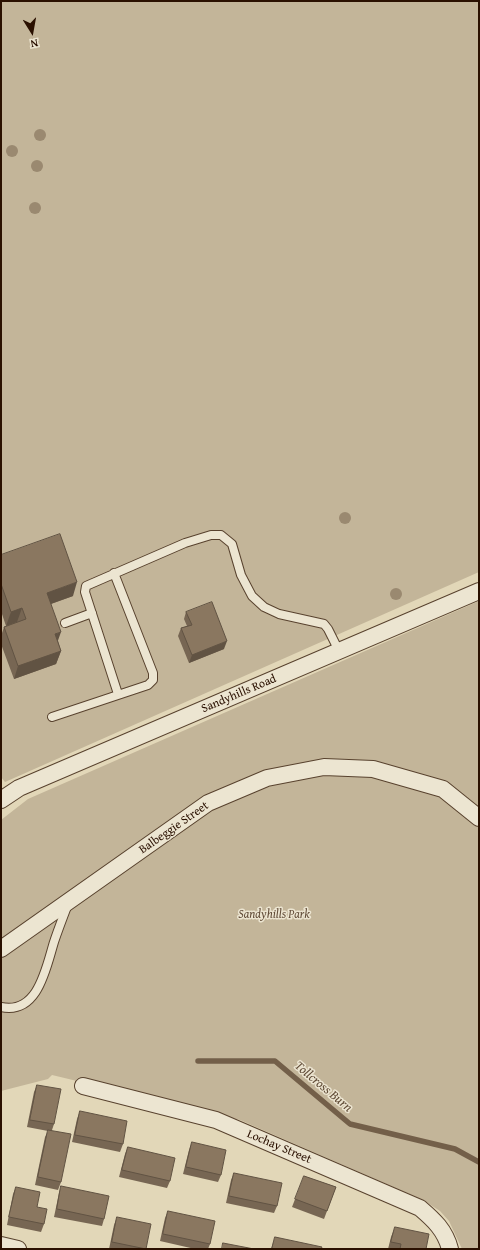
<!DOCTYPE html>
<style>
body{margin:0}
#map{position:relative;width:480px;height:1250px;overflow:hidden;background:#e2d7b8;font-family:"Gentium Book Plus",serif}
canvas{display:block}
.frame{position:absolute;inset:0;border:2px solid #2a1000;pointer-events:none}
.north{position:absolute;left:12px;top:12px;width:40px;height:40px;-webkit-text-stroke:3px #ece5d1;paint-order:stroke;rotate:169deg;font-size:11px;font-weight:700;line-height:16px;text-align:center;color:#2a1000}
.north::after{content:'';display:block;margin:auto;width:14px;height:18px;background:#2a1000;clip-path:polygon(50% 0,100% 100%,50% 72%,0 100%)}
</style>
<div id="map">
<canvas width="480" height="1250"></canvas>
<div class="frame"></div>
<div class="north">N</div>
</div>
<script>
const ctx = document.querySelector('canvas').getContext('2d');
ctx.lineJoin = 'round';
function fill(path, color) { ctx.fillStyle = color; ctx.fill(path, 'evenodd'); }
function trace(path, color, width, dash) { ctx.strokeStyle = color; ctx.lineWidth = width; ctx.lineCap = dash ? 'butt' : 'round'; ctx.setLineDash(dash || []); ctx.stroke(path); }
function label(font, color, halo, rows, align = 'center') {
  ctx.font = font + ' "Gentium Book Plus",serif'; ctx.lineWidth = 3; ctx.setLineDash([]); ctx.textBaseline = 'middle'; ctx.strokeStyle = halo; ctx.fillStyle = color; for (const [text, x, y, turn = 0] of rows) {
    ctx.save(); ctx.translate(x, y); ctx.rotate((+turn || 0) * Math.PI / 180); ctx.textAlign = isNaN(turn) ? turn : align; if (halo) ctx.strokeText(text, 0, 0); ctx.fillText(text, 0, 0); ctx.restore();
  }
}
fill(new Path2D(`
 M 1,1 L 479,1 L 479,572 L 5,782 L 1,777 Z
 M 479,601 L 479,1249 L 462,1249 L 449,1221 L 440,1211 L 423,1200 L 240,1120 L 52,1075 L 48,1079 L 1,1091 L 1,820 L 28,799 Z`), '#c3b599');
trace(new Path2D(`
 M 198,1061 L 275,1061 L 350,1124 L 455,1149 L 479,1162`), '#735f49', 5.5);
const lane = new Path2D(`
 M 65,623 L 92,613
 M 118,694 L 85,592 L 86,586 L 185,543 L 211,535 L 221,535 L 232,544 L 241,575 L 252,596 L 264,607 L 279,614 L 324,624 L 328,629 L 339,651
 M 52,717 L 148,685 L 153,680 L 153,673 L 114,573
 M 1,1007 C 38,1015 46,968 54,942 C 58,930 63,917 68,904`);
const street = new Path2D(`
 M 1,800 L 19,788 L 479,591
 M 1,949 L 208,803 L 267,778 L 324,767 L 373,769 L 443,789 L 479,818
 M 83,1086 L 216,1120 L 420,1208 C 434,1220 445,1230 450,1249
 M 1,1245 L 18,1249`);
trace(lane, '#58422e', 10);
trace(street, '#58422e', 18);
trace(lane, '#ece5d1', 8);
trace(street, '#ece5d1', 16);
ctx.fillStyle = '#9a8970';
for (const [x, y] of [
 [40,135],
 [12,151],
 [37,166],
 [35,208],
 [345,518],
 [396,594]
]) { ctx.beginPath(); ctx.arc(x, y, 6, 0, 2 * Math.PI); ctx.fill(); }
fill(new Path2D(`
 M 1,555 L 73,596 L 51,604 L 58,641 L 61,651 L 56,664 L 14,679 L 1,644 L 1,636 L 4,627 L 17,622 L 6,626 L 1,611 Z
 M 186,612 L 224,649 L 189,663 L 178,636 L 181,628 L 187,626 L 184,619 Z
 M 37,1085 L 54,1124 L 52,1130 L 61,1182 L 58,1190 L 35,1185 L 45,1137 L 48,1131 L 27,1127 L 34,1092 Z
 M 80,1111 L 123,1144 L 120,1152 L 72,1142 L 77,1119 Z
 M 192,1142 L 221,1175 L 218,1182 L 183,1174 L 189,1150 Z
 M 128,1147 L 170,1181 L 167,1188 L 119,1177 L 125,1154 Z
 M 234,1173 L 277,1206 L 274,1213 L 226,1203 L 231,1180 Z
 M 304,1176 L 336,1187 L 324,1219 L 292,1207 Z
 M 61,1186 L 104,1219 L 102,1226 L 54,1217 L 59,1193 Z
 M 16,1187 L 37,1207 L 44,1224 L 41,1232 L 7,1225 L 13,1194 Z
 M 168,1211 L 210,1244 L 208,1249 L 195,1249 L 160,1241 L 165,1218 Z
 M 117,1217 L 146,1249 L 109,1249 L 114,1225 Z
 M 395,1227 L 426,1249 L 388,1249 L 391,1237 Z
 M 275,1237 L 321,1249 L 271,1249 Z`), '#776653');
fill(new Path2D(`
 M 77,582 L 73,596 L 42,607 L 47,593 Z
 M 22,608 L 17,622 L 6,626 L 11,612 Z
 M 61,632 L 56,646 L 55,634 Z
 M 227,641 L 224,649 L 189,663 L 192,655 Z
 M 61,651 L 56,664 L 14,679 L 18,666 Z`), '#615343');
const building = new Path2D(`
 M 60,534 L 77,582 L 47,593 L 61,632 L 55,634 L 61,651 L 18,666 L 4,627 L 26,619 L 22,608 L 11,612 L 1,584 L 1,555 Z
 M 212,602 L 227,641 L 192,655 L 181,628 L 192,625 L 186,612 Z
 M 37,1085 L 61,1089 L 54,1124 L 30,1120 Z
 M 80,1111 L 127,1121 L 123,1144 L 75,1135 Z
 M 48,1130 L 71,1134 L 61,1182 L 38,1177 Z
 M 192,1142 L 226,1150 L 221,1175 L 186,1167 Z
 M 128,1147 L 175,1158 L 170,1181 L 122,1170 Z
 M 234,1173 L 282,1183 L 277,1206 L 229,1196 Z
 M 304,1176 L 336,1187 L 327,1211 L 295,1199 Z
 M 61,1186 L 109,1196 L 104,1219 L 57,1209 Z
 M 16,1187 L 40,1192 L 37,1207 L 47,1209 L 44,1224 L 9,1217 Z
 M 168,1211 L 215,1221 L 210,1244 L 163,1234 Z
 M 117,1217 L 151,1224 L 146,1249 L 112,1242 Z
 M 395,1227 L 429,1234 L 426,1249 L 400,1249 L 401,1244 L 391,1242 Z
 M 275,1237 L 322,1247 L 321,1249 L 272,1249 Z
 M 223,1243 L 254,1249 L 222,1249 Z`);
fill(building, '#8a7760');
trace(building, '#615343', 1);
label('12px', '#2a1000', '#ece5d1', [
 ["Sandyhills Road",239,694,-23],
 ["Balbeggie Street",174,828,-35],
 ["Lochay Street",279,1147,23]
]);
label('italic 12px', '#604a36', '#ece5d1', [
 ["Sandyhills Park",274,915]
]);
label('italic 13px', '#604b36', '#ece5d1', [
 ["Tollcross Burn",323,1087,40]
]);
</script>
